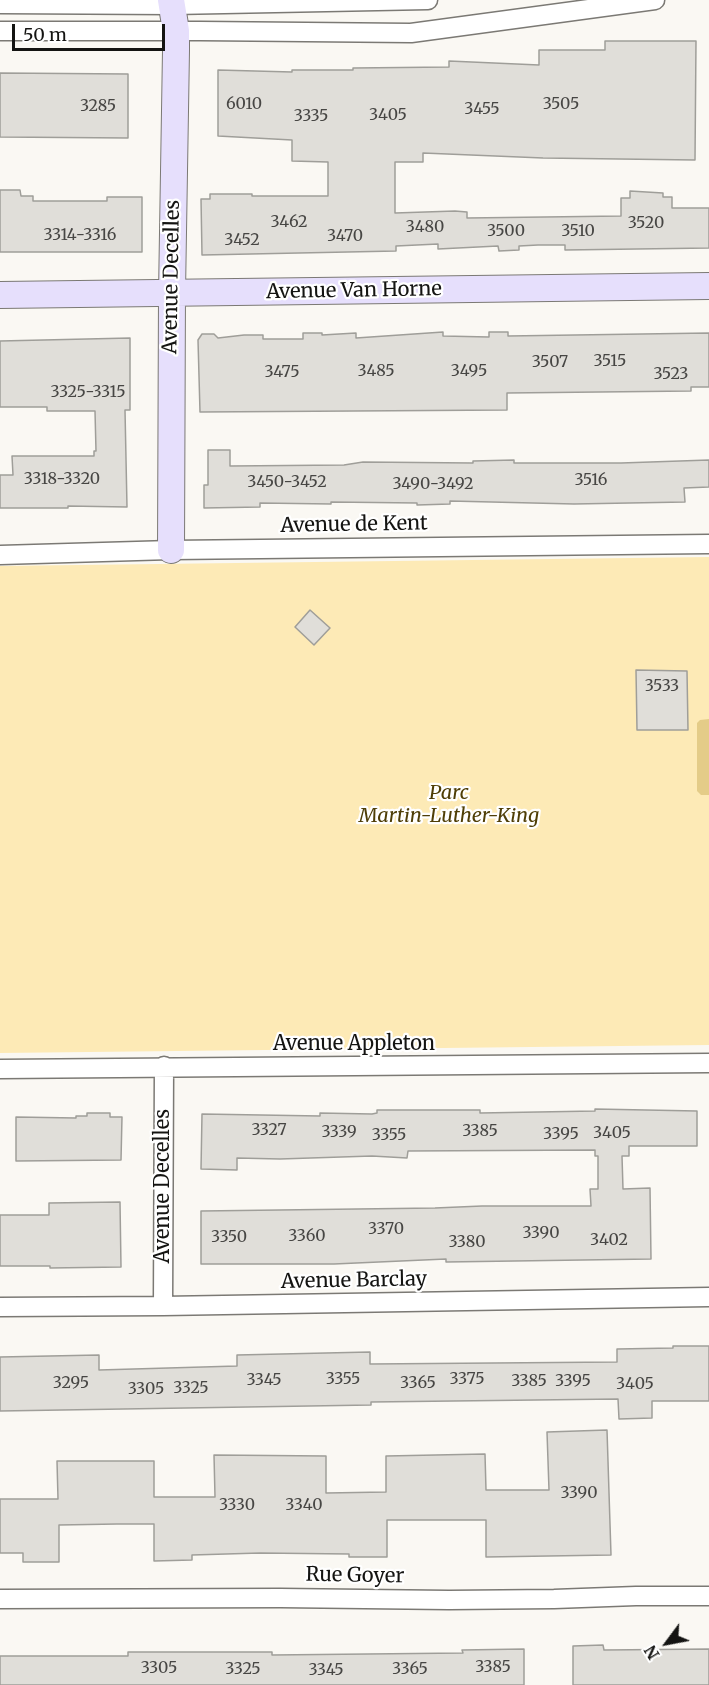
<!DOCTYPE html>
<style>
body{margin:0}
#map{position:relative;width:709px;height:1685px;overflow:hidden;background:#faf8f3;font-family:Merriweather,serif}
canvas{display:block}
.north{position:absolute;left:637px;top:1613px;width:60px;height:60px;-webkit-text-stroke:4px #fff;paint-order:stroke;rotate:238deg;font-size:16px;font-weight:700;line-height:24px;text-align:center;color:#141412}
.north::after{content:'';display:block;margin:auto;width:21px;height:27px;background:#141412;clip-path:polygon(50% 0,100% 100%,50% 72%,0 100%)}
.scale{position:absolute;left:12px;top:24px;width:153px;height:27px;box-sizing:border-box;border:3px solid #141412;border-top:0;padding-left:8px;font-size:18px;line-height:21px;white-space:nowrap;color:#141412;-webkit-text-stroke:4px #fff;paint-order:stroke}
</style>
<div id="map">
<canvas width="709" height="1685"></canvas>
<div class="north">N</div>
<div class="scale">50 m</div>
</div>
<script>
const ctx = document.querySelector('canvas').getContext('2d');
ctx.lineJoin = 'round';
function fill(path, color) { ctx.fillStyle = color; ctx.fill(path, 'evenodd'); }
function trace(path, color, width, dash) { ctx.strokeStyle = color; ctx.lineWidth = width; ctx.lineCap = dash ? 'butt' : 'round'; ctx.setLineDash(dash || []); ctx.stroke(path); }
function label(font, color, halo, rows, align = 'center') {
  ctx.font = font + ' Merriweather,serif'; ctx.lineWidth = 4.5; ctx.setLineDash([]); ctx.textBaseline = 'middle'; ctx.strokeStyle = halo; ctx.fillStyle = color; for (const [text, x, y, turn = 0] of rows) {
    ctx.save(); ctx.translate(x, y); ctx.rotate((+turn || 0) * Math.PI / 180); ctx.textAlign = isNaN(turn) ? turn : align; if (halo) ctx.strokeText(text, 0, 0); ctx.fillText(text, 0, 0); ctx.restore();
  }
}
fill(new Path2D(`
 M 709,557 L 709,1045 L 0,1053 L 0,566 Z`), '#fdeab6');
fill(new Path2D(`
 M 709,719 L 709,795 L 701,795 L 697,791 L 697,723 L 700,720 Z`), '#e4cc88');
const building = new Path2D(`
 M 605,41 L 696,41 L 695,160 L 543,158 L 423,153 L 423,162 L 395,162 L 395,213 L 455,211 L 467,212 L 467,218 L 621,216 L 621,198 L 630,198 L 630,191 L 663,193 L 663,197 L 672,197 L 672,208 L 709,208 L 709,248 L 565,250 L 565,245 L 538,245 L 519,246 L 519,250 L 499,251 L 498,246 L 438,249 L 438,244 L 396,246 L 396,251 L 202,255 L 201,199 L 210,199 L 210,194 L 252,194 L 252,196 L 328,196 L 328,162 L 292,161 L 292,140 L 218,136 L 218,70 L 292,72 L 292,70 L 353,70 L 353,68 L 449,67 L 449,61 L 539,65 L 539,50 L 605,50 Z
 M 0,73 L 128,74 L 128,138 L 0,137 Z
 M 0,190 L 20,190 L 21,196 L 33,196 L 33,201 L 107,201 L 107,197 L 142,197 L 142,252 L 0,252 Z
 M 443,332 L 443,336 L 489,337 L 489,332 L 508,332 L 508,336 L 709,333 L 709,387 L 691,387 L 691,391 L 507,393 L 507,410 L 200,412 L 198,340 L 202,334 L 214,334 L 218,338 L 244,335 L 263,335 L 263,339 L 303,339 L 303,333 L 322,333 L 322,335 L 356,333 L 356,338 Z
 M 130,338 L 130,410 L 125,410 L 127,507 L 68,506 L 68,508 L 0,508 L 0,475 L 13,475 L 12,456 L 94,456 L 94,451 L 96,451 L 95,411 L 47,411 L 47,407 L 0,407 L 0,341 Z
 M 208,450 L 230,450 L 230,466 L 344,465 L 363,462 L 473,463 L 473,461 L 514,460 L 514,463 L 621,463 L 709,460 L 709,487 L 684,488 L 685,502 L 574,504 L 450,501 L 450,504 L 417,505 L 417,503 L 331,502 L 331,504 L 260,503 L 260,507 L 204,508 L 204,485 L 208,485 Z
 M 310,610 L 330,628 L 314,645 L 295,627 Z
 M 636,670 L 687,671 L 688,730 L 637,730 Z
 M 595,1109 L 697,1111 L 697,1146 L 629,1146 L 629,1156 L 622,1156 L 623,1189 L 650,1188 L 651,1259 L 446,1262 L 446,1259 L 334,1264 L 201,1264 L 201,1211 L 435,1208 L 482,1206 L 591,1206 L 590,1189 L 598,1189 L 598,1156 L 595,1156 L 595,1150 L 408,1151 L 407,1158 L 372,1156 L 280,1159 L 237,1158 L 237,1170 L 201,1169 L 202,1114 L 320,1116 L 320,1113 L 372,1114 L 377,1113 L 377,1110 L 480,1110 L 480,1113 L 595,1111 Z
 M 87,1113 L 110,1113 L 110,1117 L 122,1117 L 121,1160 L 16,1161 L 16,1117 L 76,1118 L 76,1116 L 87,1116 Z
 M 120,1202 L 121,1267 L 50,1268 L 50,1266 L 0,1266 L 0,1215 L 49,1215 L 49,1203 Z
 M 673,1346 L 709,1346 L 709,1401 L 652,1401 L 652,1418 L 619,1419 L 618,1399 L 371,1402 L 371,1405 L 0,1411 L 0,1357 L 99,1355 L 99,1370 L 237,1366 L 237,1355 L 370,1352 L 370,1364 L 617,1362 L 617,1349 L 673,1348 Z
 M 607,1430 L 611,1555 L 486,1557 L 486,1520 L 387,1520 L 387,1557 L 349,1557 L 349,1554 L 260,1553 L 192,1555 L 192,1560 L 154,1561 L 154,1524 L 117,1524 L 59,1525 L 59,1562 L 23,1562 L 23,1553 L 0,1553 L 0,1499 L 58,1499 L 57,1461 L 154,1461 L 154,1497 L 215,1497 L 214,1455 L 326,1456 L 326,1493 L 386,1492 L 386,1456 L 485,1454 L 486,1490 L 549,1490 L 547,1432 Z
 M 603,1645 L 604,1650 L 709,1649 L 709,1685 L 573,1685 L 573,1646 Z
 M 524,1649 L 524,1685 L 0,1685 L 0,1656 L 128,1656 L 128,1652 L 272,1652 L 272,1655 L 463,1653 L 462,1650 Z`);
fill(building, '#e0ded9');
trace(building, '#9f9e99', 1.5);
const street = new Path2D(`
 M 0,4 L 173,5 L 428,0
 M 0,31 L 200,31 L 411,33 L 655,0
 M 0,555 L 171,550 L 709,544
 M 0,1069 L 709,1063
 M 163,1306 L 164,1066
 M 0,1307 L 163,1306 L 709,1297
 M 0,1599 L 280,1598 L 449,1600 L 554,1599 L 636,1596 L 709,1596`);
const secondary = new Path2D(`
 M 171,0 L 176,31 L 176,50 L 172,293 L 171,550
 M 0,295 L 709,286`);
trace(street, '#7b7974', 21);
trace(secondary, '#7b7974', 28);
trace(street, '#fff', 18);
trace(secondary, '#e6dffc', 26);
label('16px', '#474644', null, [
 ["6010",244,104],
 ["3505",561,104],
 ["3285",98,106],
 ["3455",482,109],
 ["3405",388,115],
 ["3335",311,116],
 ["3462",289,222],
 ["3520",646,223],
 ["3480",425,227],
 ["3500",506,231],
 ["3510",578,231],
 ["3314-3316",80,235],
 ["3470",345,236],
 ["3452",242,240],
 ["3515",610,361],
 ["3507",550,362],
 ["3485",376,371],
 ["3495",469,371],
 ["3475",282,372],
 ["3523",671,374],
 ["3325-3315",88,392],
 ["3318-3320",62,479],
 ["3516",591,480],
 ["3450-3452",287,482],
 ["3490-3492",433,484],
 ["3533",662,686],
 ["3327",269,1130],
 ["3385",480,1131],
 ["3339",339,1132],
 ["3405",612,1133],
 ["3395",561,1134],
 ["3355",389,1135],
 ["3370",386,1229],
 ["3390",541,1233],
 ["3360",307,1236],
 ["3350",229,1237],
 ["3402",609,1240],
 ["3380",467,1242],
 ["3355",343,1379],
 ["3375",467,1379],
 ["3345",264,1380],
 ["3385",529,1381],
 ["3395",573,1381],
 ["3295",71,1383],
 ["3365",418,1383],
 ["3405",635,1384],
 ["3325",191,1388],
 ["3305",146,1389],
 ["3390",579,1493],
 ["3330",237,1505],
 ["3340",304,1505],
 ["3385",493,1667],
 ["3305",159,1668],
 ["3325",243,1669],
 ["3365",410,1669],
 ["3345",326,1670]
]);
label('20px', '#141412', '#fff', [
 ["Avenue Decelles",172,277,-89],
 ["Avenue Van Horne",354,291,-1],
 ["Avenue de Kent",354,525,-1],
 ["Avenue Appleton",354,1044],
 ["Avenue Decelles",163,1186,-90],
 ["Avenue Barclay",354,1281,-1],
 ["Rue Goyer",355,1576,1]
]);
label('italic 20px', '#4f3e06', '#fff', [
 ["Parc",449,793],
 ["Martin-Luther-King",449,816]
]);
</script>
